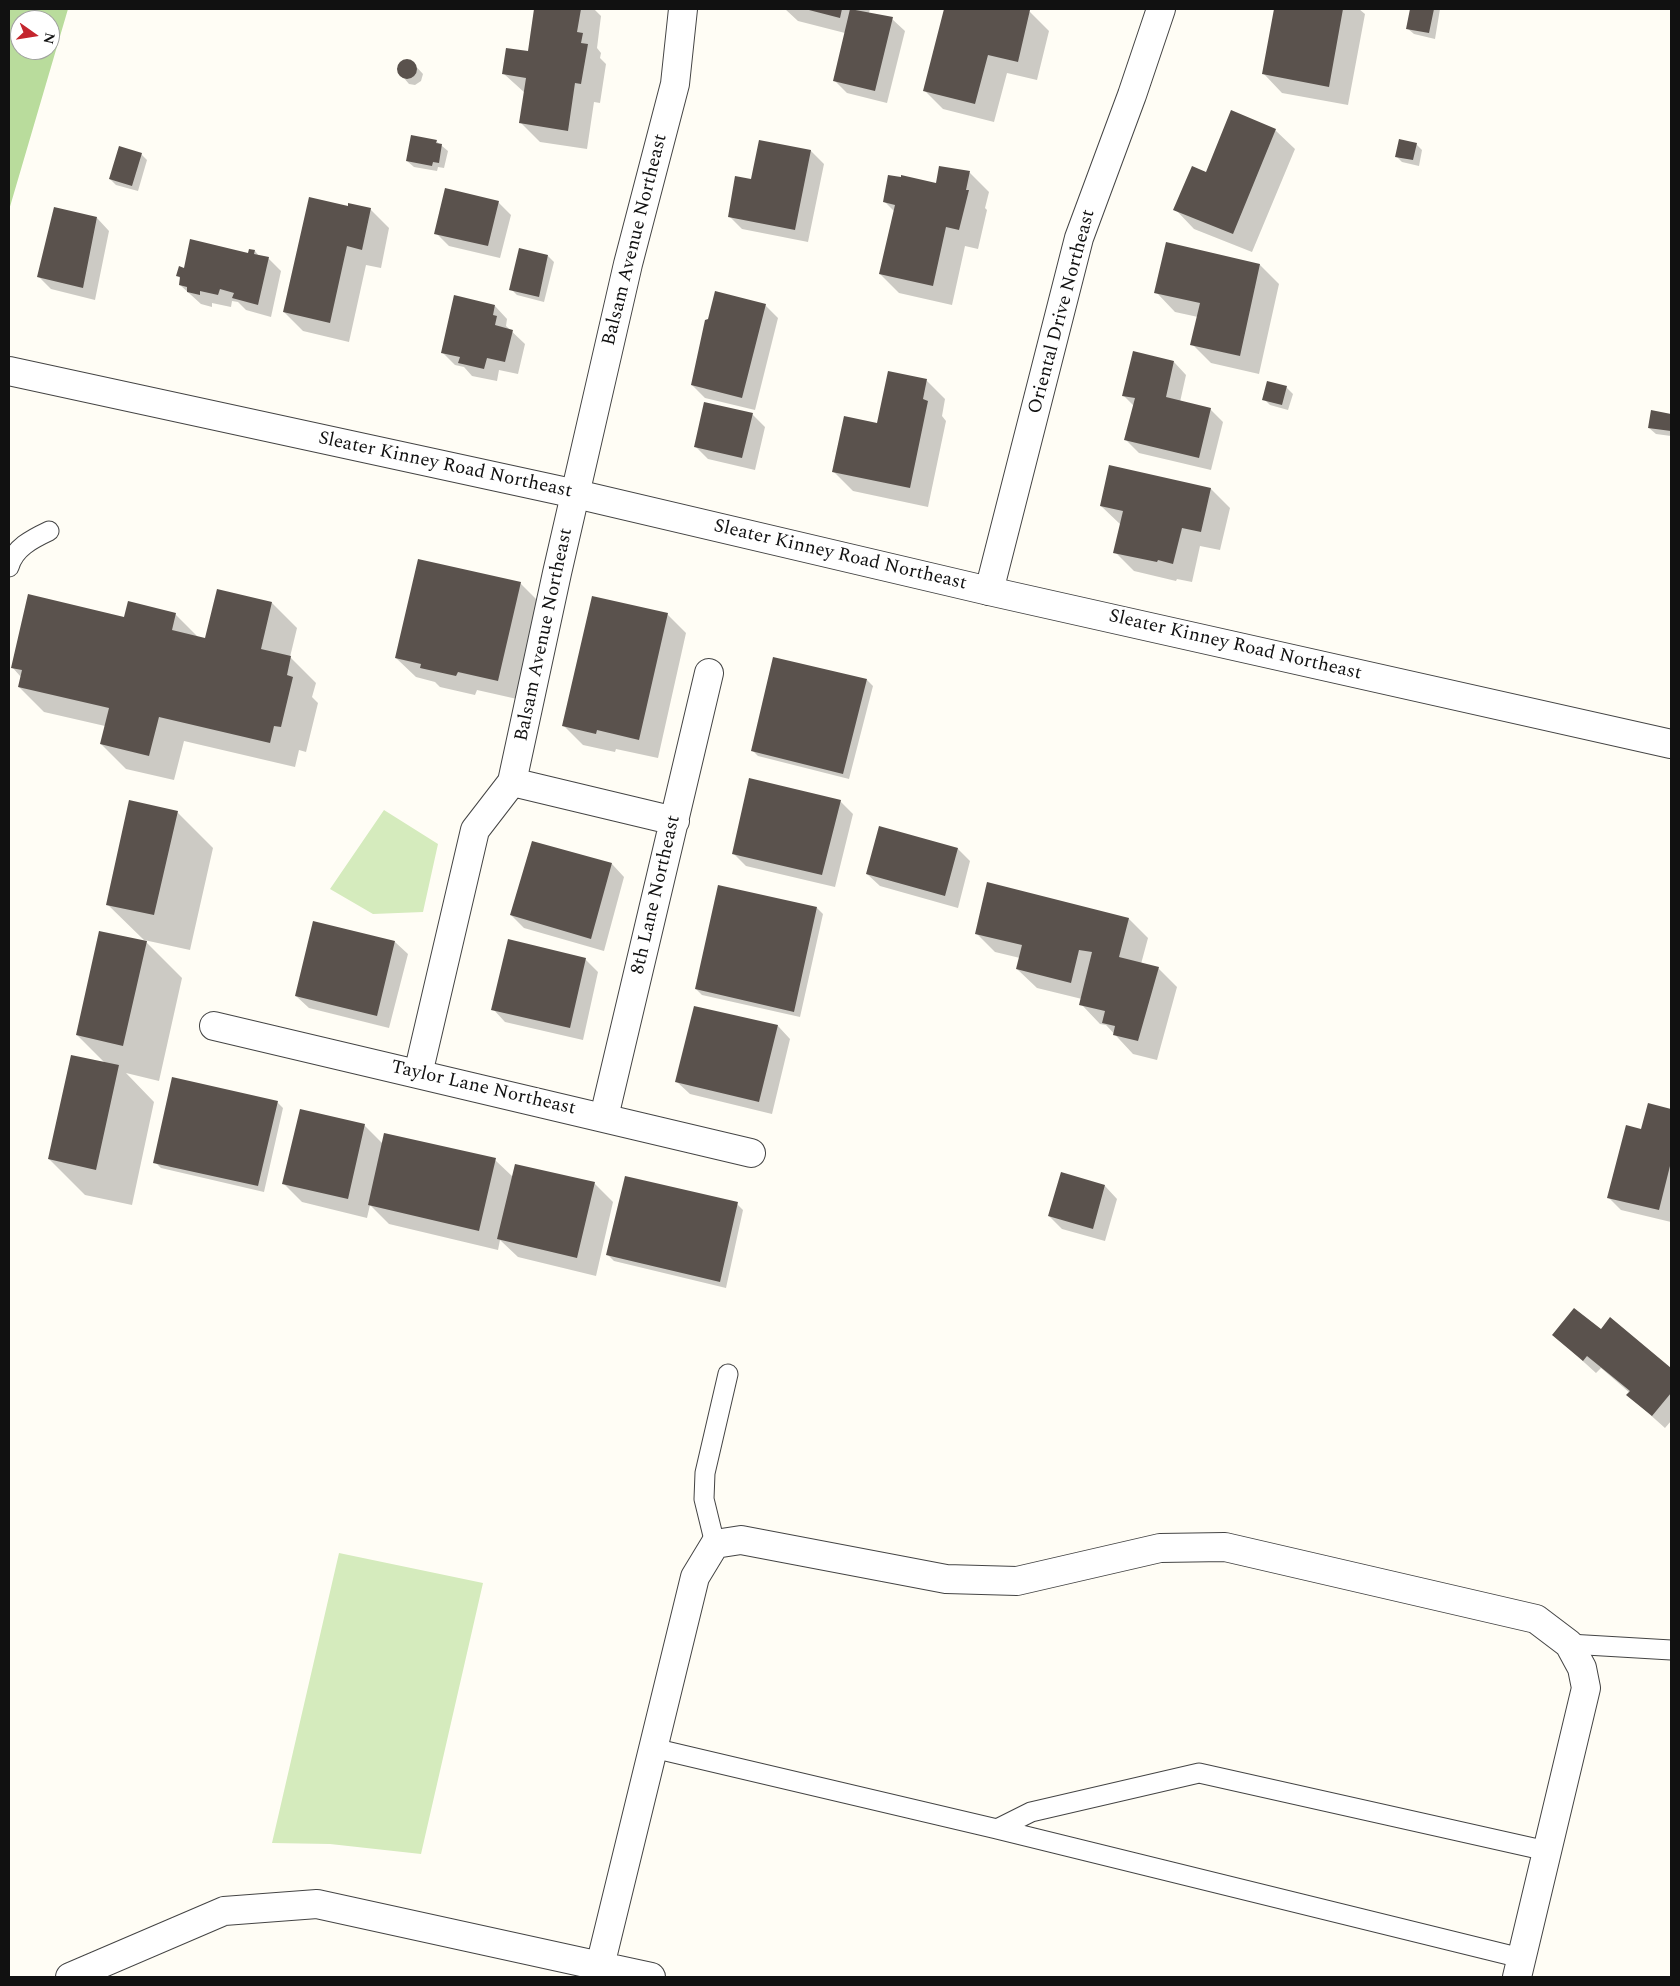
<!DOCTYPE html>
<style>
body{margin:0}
#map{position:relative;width:1680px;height:1986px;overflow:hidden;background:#fffdf5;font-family:Spectral,serif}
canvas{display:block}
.frame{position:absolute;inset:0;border:10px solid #111;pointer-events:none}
.north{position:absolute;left:10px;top:10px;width:50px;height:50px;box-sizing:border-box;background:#fff;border:1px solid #a0a0a0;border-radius:50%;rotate:103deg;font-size:14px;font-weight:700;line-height:20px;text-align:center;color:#111}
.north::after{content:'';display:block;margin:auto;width:18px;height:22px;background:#c4262e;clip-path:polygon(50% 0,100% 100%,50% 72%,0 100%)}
</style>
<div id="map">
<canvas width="1680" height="1986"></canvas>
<div class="frame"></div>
<div class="north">N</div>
</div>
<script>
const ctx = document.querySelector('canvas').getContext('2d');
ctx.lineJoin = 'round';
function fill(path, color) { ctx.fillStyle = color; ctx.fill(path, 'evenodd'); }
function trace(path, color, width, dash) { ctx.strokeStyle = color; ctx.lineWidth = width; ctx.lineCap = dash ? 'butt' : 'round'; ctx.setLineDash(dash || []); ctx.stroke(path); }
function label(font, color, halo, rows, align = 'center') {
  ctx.font = font + ' Spectral,serif'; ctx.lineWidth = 5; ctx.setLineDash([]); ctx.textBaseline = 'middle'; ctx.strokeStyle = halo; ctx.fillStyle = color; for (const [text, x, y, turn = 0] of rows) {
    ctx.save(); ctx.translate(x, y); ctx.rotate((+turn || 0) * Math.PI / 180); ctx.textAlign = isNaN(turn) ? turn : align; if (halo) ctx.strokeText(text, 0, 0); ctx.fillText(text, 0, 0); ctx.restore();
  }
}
fill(new Path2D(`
 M 384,810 L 438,844 L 423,912 L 373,914 L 330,889 Z
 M 339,1553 L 483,1583 L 421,1854 L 330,1844 L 272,1843 Z`), '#d5ebbd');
fill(new Path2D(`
 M 9,9 L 68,9 L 9,210 ZM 20,20 L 50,20 L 50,50 L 20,50 Z`), '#b9dc9c');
fill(new Path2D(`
 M 536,9 L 594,9 L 601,16 L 597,48 L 601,53 L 600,58 L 606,64 L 600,103 L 594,102 L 587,149 L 540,142 L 521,123 L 525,93 L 504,74 L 529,52 Z
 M 785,9 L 870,9 L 869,13 L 892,19 L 905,31 L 887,103 L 847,93 L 834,80 L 845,33 L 798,21 Z
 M 945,9 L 1019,9 L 1030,12 L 1049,31 L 1037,80 L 1007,73 L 994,122 L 943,109 L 924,90 Z
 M 1275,9 L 1359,9 L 1365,14 L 1348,105 L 1282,93 L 1263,73 Z
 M 1411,9 L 1440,9 L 1435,39 L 1414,34 L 1407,28 Z
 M 405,60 L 412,62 L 423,74 L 421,81 L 415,85 L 409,84 L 398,71 L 400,64 Z
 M 1275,130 L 1295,149 L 1252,252 L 1194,229 L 1175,209 L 1207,173 Z
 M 436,141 L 448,151 L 444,168 L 438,167 L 437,171 L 414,167 L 407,161 Z
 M 760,142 L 811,151 L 824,164 L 808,242 L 742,229 L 729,216 L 752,181 Z
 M 1416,144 L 1422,150 L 1419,166 L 1402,162 L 1396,156 Z
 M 141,154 L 147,160 L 138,191 L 116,185 L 110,179 Z
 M 940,168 L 970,173 L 989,192 L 985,208 L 987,210 L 978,249 L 965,246 L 952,305 L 899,293 L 880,274 L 894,211 L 884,201 L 937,184 Z
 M 498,202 L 511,215 L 500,258 L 449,246 L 436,233 Z
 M 349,207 L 370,209 L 389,228 L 381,268 L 366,265 L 349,342 L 303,331 L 284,312 Z
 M 97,218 L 109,231 L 95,300 L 51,289 L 38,276 Z
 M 255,251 L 259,256 L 268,258 L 281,271 L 271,317 L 246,310 L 238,302 L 232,301 L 231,307 L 212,303 L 212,307 L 201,304 L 180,285 L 181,279 L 178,276 L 185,269 Z
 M 548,256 L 554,262 L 544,302 L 517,295 L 511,289 Z
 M 1260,265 L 1279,284 L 1259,374 L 1211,363 L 1192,344 L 1198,317 L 1175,312 L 1156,292 Z
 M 765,305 L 778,318 L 755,410 L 705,398 L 692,385 L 709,320 Z
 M 495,306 L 507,319 L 506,326 L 525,344 L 518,374 L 499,370 L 497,381 L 472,376 L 464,367 L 455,365 L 442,352 Z
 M 1174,362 L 1186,375 L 1180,402 L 1210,409 L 1223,422 L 1211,470 L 1139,453 L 1126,440 L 1134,406 L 1124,396 Z
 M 926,380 L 945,399 L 942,416 L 946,421 L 928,507 L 853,491 L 834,472 L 878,424 Z
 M 1286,387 L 1293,394 L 1288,410 L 1270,405 L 1264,399 Z
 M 1652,412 L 1671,415 L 1671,436 L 1656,434 L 1649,428 Z
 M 752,414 L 765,427 L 755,470 L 708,459 L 695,446 Z
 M 1211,489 L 1230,508 L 1220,550 L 1200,546 L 1192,582 L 1177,579 L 1176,581 L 1134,571 L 1115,552 L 1121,525 L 1101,506 Z
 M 520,583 L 539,602 L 517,699 L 477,690 L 475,695 L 440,687 L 435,682 L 416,677 L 396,658 Z
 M 272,603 L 297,628 L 290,657 L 316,683 L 312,697 L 318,703 L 306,752 L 299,750 L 295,767 L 184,741 L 174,780 L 126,769 L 101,744 L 105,726 L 44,712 L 19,687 L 21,677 L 12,667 L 125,618 L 175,614 L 199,638 L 206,639 Z
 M 667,614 L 686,633 L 658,758 L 616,749 L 615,752 L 583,745 L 564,726 Z
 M 867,680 L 873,686 L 849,779 L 758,756 L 752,750 Z
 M 840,801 L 853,814 L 835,887 L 746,866 L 733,853 Z
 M 177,812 L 213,848 L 190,950 L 144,940 L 182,978 L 159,1081 L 126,1073 L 154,1102 L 132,1205 L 85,1195 L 49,1159 L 106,1064 L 77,1035 L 146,942 L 107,904 Z
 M 958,849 L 970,861 L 958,908 L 880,886 L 867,874 Z
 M 612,864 L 624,877 L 604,951 L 524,928 L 511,915 Z
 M 817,908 L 823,914 L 800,1017 L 702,995 L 696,989 Z
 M 1129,919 L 1148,938 L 1141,964 L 1158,968 L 1177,987 L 1157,1060 L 1133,1054 L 1106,1025 L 1100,1024 L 1081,1004 L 1082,999 L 1037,988 L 1017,969 L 1020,958 L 995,952 L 976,933 Z
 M 395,942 L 408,954 L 389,1028 L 309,1008 L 296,996 Z
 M 585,959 L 598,972 L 583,1040 L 505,1022 L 493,1009 Z
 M 778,1026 L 790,1039 L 772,1114 L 690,1094 L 677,1082 Z
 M 277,1102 L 283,1108 L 264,1192 L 161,1168 L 155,1162 Z
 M 1648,1104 L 1671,1110 L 1671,1222 L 1621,1210 L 1608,1197 L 1642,1130 Z
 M 364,1125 L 383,1144 L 495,1160 L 513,1177 L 594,1183 L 613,1202 L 596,1276 L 518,1257 L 500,1240 L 498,1250 L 389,1224 L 370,1205 L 367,1218 L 302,1202 L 283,1183 Z
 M 1105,1186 L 1117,1199 L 1105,1241 L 1062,1229 L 1049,1216 Z
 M 737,1204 L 743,1210 L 726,1288 L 614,1261 L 608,1255 Z
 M 1611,1319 L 1671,1370 L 1671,1421 L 1665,1428 L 1628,1395 L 1630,1393 L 1601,1368 L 1596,1373 L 1554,1335 L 1601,1331 Z`), '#0003');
fill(new Path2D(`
 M 534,9 L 581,9 L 577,32 L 583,33 L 581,43 L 588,44 L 581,84 L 575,83 L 568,131 L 519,123 L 526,78 L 502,74 L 506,48 L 528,51 Z
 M 805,9 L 842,9 L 840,18 Z
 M 850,9 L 893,17 L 875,91 L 833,81 Z
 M 944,9 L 1024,9 L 1030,10 L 1018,62 L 988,55 L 975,104 L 923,91 Z
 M 1274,9 L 1343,9 L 1329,87 L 1262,74 Z
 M 1410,9 L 1434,9 L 1429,33 L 1406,29 Z
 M397 69a10 10 0 1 1 20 0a10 10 0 1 1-20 0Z
 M 1231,110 L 1276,129 L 1233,234 L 1173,210 L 1192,166 L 1206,172 Z
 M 411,135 L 437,140 L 436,143 L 442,144 L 439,163 L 433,162 L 432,166 L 406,161 Z
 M 1399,139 L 1417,143 L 1413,160 L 1395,157 Z
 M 759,140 L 811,150 L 795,230 L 728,217 L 735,176 L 751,179 Z
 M 119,146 L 142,153 L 132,186 L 109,179 Z
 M 939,166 L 970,171 L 966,190 L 969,190 L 959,230 L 946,227 L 933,286 L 879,274 L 895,205 L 883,202 L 888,175 L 901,177 L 901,175 L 936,183 Z
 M 445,188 L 499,201 L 488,246 L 434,234 Z
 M 309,197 L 348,206 L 348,203 L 371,208 L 362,250 L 347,246 L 330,323 L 283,312 Z
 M 54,207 L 97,217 L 83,288 L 37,277 Z
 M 190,239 L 248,253 L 249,249 L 255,250 L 254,254 L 269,257 L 258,305 L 232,298 L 234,293 L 220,289 L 218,295 L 200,291 L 200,295 L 187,292 L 187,287 L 179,285 L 180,277 L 176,276 L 179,266 L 184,268 Z
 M 1166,242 L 1260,264 L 1240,356 L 1190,345 L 1200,303 L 1154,293 Z
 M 519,248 L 548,255 L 539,297 L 509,290 Z
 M 715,291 L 766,304 L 742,398 L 691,385 L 705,320 L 708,319 Z
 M 454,295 L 495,305 L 493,315 L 497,316 L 495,325 L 513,330 L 505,362 L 487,358 L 484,369 L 458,363 L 460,357 L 441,353 Z
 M 1133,351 L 1174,361 L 1166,397 L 1211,408 L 1199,458 L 1124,440 L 1135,398 L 1122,396 Z
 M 888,371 L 927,379 L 923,399 L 928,401 L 910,488 L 832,472 L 844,416 L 877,423 Z
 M 1267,381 L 1287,386 L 1282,405 L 1262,400 Z
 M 704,402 L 753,413 L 742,458 L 694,447 Z
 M 1651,410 L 1671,414 L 1671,431 L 1648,428 Z
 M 1109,465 L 1211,488 L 1201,532 L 1182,528 L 1173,564 L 1158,560 L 1157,562 L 1113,553 L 1123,511 L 1100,506 Z
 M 418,559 L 521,582 L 498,681 L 458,672 L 456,676 L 420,668 L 421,664 L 395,658 Z
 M 217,589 L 272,602 L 261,649 L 291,656 L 287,675 L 293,677 L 281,727 L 274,726 L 270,743 L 159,717 L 149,756 L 100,744 L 109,708 L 18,687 L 22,670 L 11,668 L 28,594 L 124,617 L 128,601 L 176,613 L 172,630 L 205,638 Z
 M 592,596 L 668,613 L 639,740 L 597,730 L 596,734 L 562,726 Z
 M 773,657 L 867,679 L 843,774 L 751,751 Z
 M 749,778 L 841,800 L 822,875 L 732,854 Z
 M 129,800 L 178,811 L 154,915 L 106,905 Z
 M 879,826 L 958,848 L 945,896 L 866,874 Z
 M 532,841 L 612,863 L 591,939 L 510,915 Z
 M 987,882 L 1129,918 L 1119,957 L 1159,967 L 1138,1041 L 1113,1035 L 1115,1026 L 1102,1023 L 1105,1011 L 1079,1005 L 1092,952 L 1079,950 L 1071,983 L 1016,969 L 1022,945 L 975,934 Z
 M 718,885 L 817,907 L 794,1012 L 695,989 Z
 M 313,921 L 395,941 L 377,1016 L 295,996 Z
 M 99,931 L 147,941 L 123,1046 L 76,1035 Z
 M 508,939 L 586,958 L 570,1028 L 491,1010 Z
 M 694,1006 L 778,1025 L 759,1102 L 675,1082 Z
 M 71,1055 L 119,1065 L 96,1170 L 48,1159 Z
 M 172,1077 L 278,1101 L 258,1186 L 153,1163 Z
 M 1648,1103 L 1671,1109 L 1671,1162 L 1659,1210 L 1607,1198 L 1626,1125 L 1641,1129 Z
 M 300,1109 L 365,1124 L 348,1199 L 282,1184 Z
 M 384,1133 L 496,1158 L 479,1231 L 368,1205 Z
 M 515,1164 L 595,1182 L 577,1258 L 497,1239 Z
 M 1061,1172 L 1105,1185 L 1093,1229 L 1048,1216 Z
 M 625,1176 L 738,1202 L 720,1282 L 606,1255 Z
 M 1574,1308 L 1601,1329 L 1610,1317 L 1671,1368 L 1671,1393 L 1652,1416 L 1626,1395 L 1630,1391 L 1587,1356 L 1583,1361 L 1552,1335 Z`), '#5a524d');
const service = new Path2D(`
 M 9,567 C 14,548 32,539 49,531
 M 715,1544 L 704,1499 L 705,1473 L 728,1374
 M 1569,1644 L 1671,1650
 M 653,1748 L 997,1829 L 1031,1812 L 1199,1773 L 1547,1851
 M 997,1829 L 1521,1958`);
const minor = new Path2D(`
 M 989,591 L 1079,238 L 1132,95 L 1161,9
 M 512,782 L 675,821
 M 214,1026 L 751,1153
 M 418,1074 L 475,830 L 512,782 L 557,573 L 628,264 L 675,84 L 683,9
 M 604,1117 L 709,673
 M 70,1977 L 224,1911 L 317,1904 L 600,1966
 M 651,1977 L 600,1966 L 695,1577 L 715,1544 L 741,1540 L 946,1579 L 1017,1581 L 1160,1548 L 1225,1547 L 1536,1619 L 1569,1644 L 1582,1668 L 1586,1688 L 1517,1977`);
const tertiary = new Path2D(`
 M 9,371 L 576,494 L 989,591 L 1671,744`);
trace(service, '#444', 21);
trace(minor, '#444', 30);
trace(tertiary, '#444', 30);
trace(service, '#fff', 19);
trace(minor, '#fff', 28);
trace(tertiary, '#fff', 28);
label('19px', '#111', '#fff', [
 ["Balsam Avenue Northeast",636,240,-76],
 ["Oriental Drive Northeast",1063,312,-75],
 ["Sleater Kinney Road Northeast",445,466,12],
 ["Sleater Kinney Road Northeast",840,556,13],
 ["Balsam Avenue Northeast",545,635,-78],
 ["Sleater Kinney Road Northeast",1235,646,13],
 ["8th Lane Northeast",657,895,-77],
 ["Taylor Lane Northeast",483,1089,13]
]);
</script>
